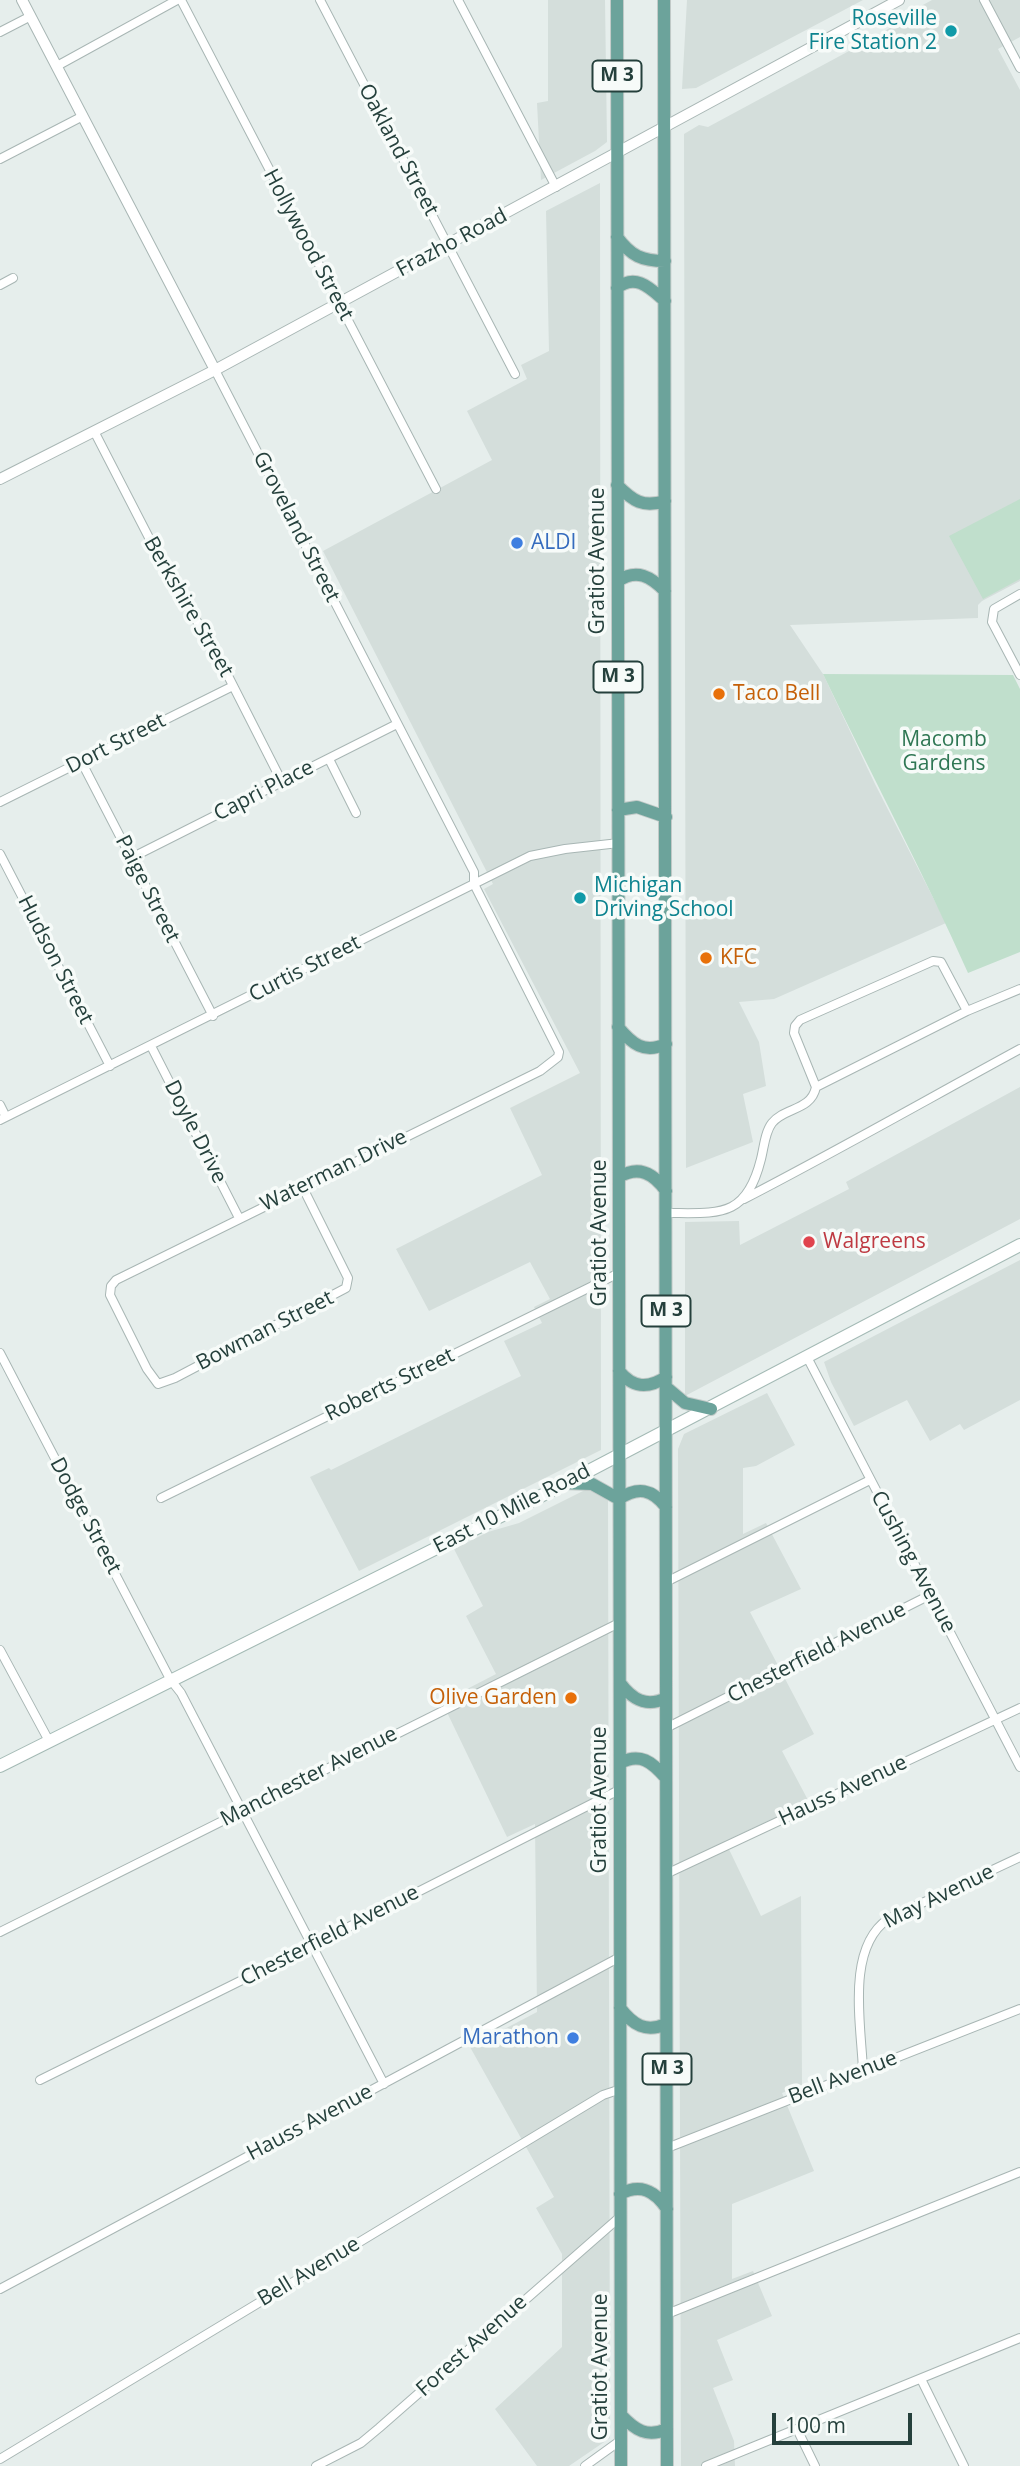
<!DOCTYPE html>
<style>
body{margin:0}
#map{position:relative;width:1020px;height:2466px;overflow:hidden;background:#e6eeec;font-family:"Open Sans",sans-serif}
canvas{display:block}
.scale{position:absolute;left:772px;top:2413px;width:140px;height:32px;box-sizing:border-box;border:4px solid #25403c;border-top:0;padding-left:9px;font-size:21px;line-height:24px;white-space:nowrap;color:#25403c;-webkit-text-stroke:5px #f7fbf9;paint-order:stroke}
</style>
<div id="map">
<canvas width="1020" height="2466"></canvas>
<div class="scale">100 m</div>
</div>
<script>
const ctx = document.querySelector('canvas').getContext('2d');
ctx.lineJoin = 'round';
function fill(path, color) { ctx.fillStyle = color; ctx.fill(path, 'evenodd'); }
function trace(path, color, width, dash) { ctx.strokeStyle = color; ctx.lineWidth = width; ctx.lineCap = dash ? 'butt' : 'round'; ctx.setLineDash(dash || []); ctx.stroke(path); }
function label(font, color, halo, rows, align = 'center') {
  ctx.font = font + ' "Open Sans",sans-serif'; ctx.lineWidth = 7; ctx.setLineDash([]); ctx.textBaseline = 'middle'; ctx.strokeStyle = halo; ctx.fillStyle = color; for (const [text, x, y, turn = 0] of rows) {
    ctx.save(); ctx.translate(x, y); ctx.rotate((+turn || 0) * Math.PI / 180); ctx.textAlign = isNaN(turn) ? turn : align; if (halo) ctx.strokeText(text, 0, 0); ctx.fillText(text, 0, 0); ctx.restore();
  }
}
fill(new Path2D(`
 M 548,0 L 605,0 L 607,142 L 595,151 L 541,180 L 537,103 L 548,101 Z
 M 687,0 L 863,0 L 696,88 L 682,89 Z
 M 932,0 L 1020,0 L 1020,37 L 998,49 L 1020,90 L 1020,581 L 982,601 L 978,605 L 978,618 L 790,625 L 823,674 L 875,784 L 946,923 L 774,999 L 739,1002 L 759,1042 L 766,1086 L 743,1094 L 753,1142 L 686,1168 L 684,134 L 699,125 L 708,127 L 875,37 L 896,24 L 910,12 Z
 M 600,183 L 601,1450 L 359,1571 L 310,1477 L 329,1468 L 331,1470 L 521,1376 L 504,1341 L 542,1323 L 534,1307 L 550,1299 L 530,1262 L 429,1311 L 396,1249 L 542,1175 L 510,1108 L 580,1073 L 484,889 L 493,884 L 323,551 L 492,460 L 467,411 L 527,379 L 521,365 L 549,351 L 546,211 Z
 M 1020,1087 L 1020,1219 L 685,1396 L 685,1222 L 739,1221 L 740,1245 L 849,1189 L 846,1182 Z
 M 1020,1260 L 1020,1400 L 964,1430 L 960,1424 L 930,1441 L 907,1400 L 854,1426 L 831,1382 L 824,1362 Z
 M 767,1393 L 795,1445 L 756,1466 L 743,1468 L 743,1534 L 766,1523 L 801,1589 L 750,1612 L 814,1734 L 782,1751 L 809,1802 L 725,1841 L 761,1916 L 801,1896 L 802,2085 L 782,2093 L 814,2171 L 732,2204 L 732,2279 L 753,2271 L 772,2316 L 717,2340 L 733,2380 L 713,2388 L 734,2441 L 735,2466 L 681,2466 L 678,1449 L 684,1434 Z
 M 589,1488 L 601,1493 L 608,1501 L 610,2438 L 569,2466 L 537,2466 L 495,2409 L 562,2347 L 562,2254 L 536,2208 L 554,2197 L 470,2047 L 537,2012 L 535,1824 L 507,1837 L 442,1702 L 496,1674 L 466,1616 L 483,1606 L 454,1549 L 488,1532 L 519,1523 Z`), '#d4dedb');
fill(new Path2D(`
 M 1020,499 L 1020,579 L 983,599 L 949,536 Z
 M 823,674 L 1013,675 L 1020,689 L 1020,952 L 968,973 C 923,872 871,774 823,674 Z`), '#c0dfcc');
const minor = new Path2D(`
 M 181,0 L 436,489
 M 320,0 L 515,374
 M 458,0 L 556,187
 M 984,0 L 1020,68
 M 0,32 L 31,16
 M 57,66 L 177,0
 M 0,159 L 83,116
 M 0,285 L 13,278
 M 215,370 L 474,872 L 474,884 L 559,1052 L 558,1057 L 540,1071 L 116,1280 L 111,1286 L 110,1295 L 147,1369 L 158,1384 L 175,1378 L 346,1288 L 348,1278 L 303,1188
 M 94,431 L 161,561 L 220,660 L 282,782
 M 1020,594 L 994,609 L 992,622 L 1020,675
 M 329,759 L 356,813
 M 81,761 L 213,1016
 M 0,802 L 233,686
 M 0,854 L 110,1066
 M 131,858 L 397,724
 M 151,1046 L 239,1218
 M 816,1087 L 967,1011 L 1020,989
 M 0,1105 L 6,1117
 M 0,1120 L 530,856 L 565,849 L 619,843
 M 744,1199 C 837,1151 928,1099 1020,1049
 M 666,1213 C 719,1213 746,1219 761,1159 C 764,1147 765,1132 772,1123 C 785,1107 811,1111 816,1087 L 794,1033 L 795,1026 L 800,1020 L 933,961 L 941,962 L 967,1011
 M 0,1353 L 170,1679 L 181,1693 L 384,2084
 M 807,1357 L 1020,1767
 M 161,1498 L 619,1273
 M 666,1582 L 870,1480
 M 0,1650 L 49,1741
 M 666,1728 L 930,1595
 M 666,1874 L 1020,1708
 M 0,1932 L 619,1623
 M 863,2070 C 861,2024 846,1948 888,1919 L 1020,1857
 M 40,2080 L 311,1946 L 619,1790
 M 667,2148 L 1020,2009
 M 0,2289 L 620,1957
 M 667,2314 L 1020,2172
 M 921,2379 L 964,2466
 M 797,2429 L 815,2466
 M 0,2459 L 603,2095 L 621,2089
 M 316,2466 L 361,2443 L 379,2428 L 621,2216
 M 585,2466 L 621,2440
 M 706,2466 L 1020,2338`);
const tertiary = new Path2D(`
 M 22,0 L 215,370
 M 0,479 L 215,370 L 899,0`);
const secondary = new Path2D(`
 M 0,1766 L 537,1498 L 1020,1245`);
const primary = new Path2D(`
 M 617,0 L 621,2466
 M 664,0 L 667,2466
 M 617,237 C 631,256 642,261 665,261
 M 617,288 C 636,273 650,288 665,301
 M 617,485 C 633,501 643,508 665,501
 M 618,581 C 637,568 651,577 665,591
 M 618,810 L 637,807 L 666,817
 M 618,1027 C 632,1044 644,1054 666,1044
 M 619,1177 C 639,1165 654,1174 666,1191
 M 619,1371 C 633,1388 648,1389 666,1377
 M 666,1387 L 685,1403 L 711,1409
 M 562,1483 L 592,1484 L 619,1499
 M 619,1499 C 638,1486 652,1489 666,1507
 M 620,1683 C 632,1699 646,1708 666,1698
 M 620,1763 C 640,1752 652,1762 666,1778
 M 620,2008 C 633,2025 646,2033 666,2024
 M 620,2194 C 641,2183 655,2191 667,2209
 M 621,2415 C 635,2430 647,2438 667,2429`);
trace(minor, '#a8b6b4', 10);
trace(tertiary, '#a8b6b4', 12);
trace(secondary, '#a4bab5', 14);
trace(primary, '#c2cac8', 14);
trace(minor, '#fff', 8);
trace(tertiary, '#fff', 10);
trace(secondary, '#fff', 12);
trace(primary, '#6ca39b', 12);
for (const [x, y, r, color] of [
 [951,31,7,"#0f9aa8"],
 [517,543,7,"#3f7fe0"],
 [719,694,7,"#e8710a"],
 [580,898,7,"#0f9aa8"],
 [706,958,7,"#e8710a"],
 [809,1242,7,"#e0444e"],
 [571,1698,7,"#e8710a"],
 [573,2038,7,"#3f7fe0"]
]) { const dot = new Path2D(); dot.arc(x, y, r, 0, 2 * Math.PI); ctx.fillStyle = color; ctx.fill(dot); trace(dot, '#f7fbf9', 2.5); }
for (const [x, y, w] of [
 [617,76,49],
 [618,677,49],
 [666,1311,49],
 [667,2069,49]
]) { const box = new Path2D(); box.roundRect(x - w / 2, y - 15.5, w, 31, 5); ctx.fillStyle = '#f7fbf9'; ctx.fill(box); trace(box, '#25403c', 2); }
label('bold 19px', '#25403c', null, [
 ["M 3",617,76],
 ["M 3",618,677],
 ["M 3",666,1311],
 ["M 3",667,2069]
]);
label('21px', '#0d838f', '#f7fbf9', [
 ["Roseville",937,19],
 ["Fire Station 2",937,43],
 ["Michigan",594,886,"left"],
 ["Driving School",594,910,"left"]
], 'right');
label('21px', '#25403c', '#f7fbf9', [
 ["Oakland Street",398,150,62],
 ["Frazho Road",452,243,-28],
 ["Hollywood Street",308,245,62],
 ["Groveland Street",296,527,63],
 ["Gratiot Avenue",598,561,-90],
 ["Berkshire Street",188,607,60],
 ["Dort Street",116,744,-27],
 ["Capri Place",264,791,-27],
 ["Paige Street",147,889,63],
 ["Hudson Street",55,960,63],
 ["Curtis Street",305,969,-27],
 ["Doyle Drive",195,1132,63],
 ["Waterman Drive",334,1171,-26],
 ["Gratiot Avenue",600,1233,-90],
 ["Bowman Street",265,1331,-27],
 ["Roberts Street",390,1385,-26],
 ["East 10 Mile Road",512,1509,-27],
 ["Dodge Street",85,1516,62],
 ["Cushing Avenue",913,1562,62],
 ["Chesterfield Avenue",817,1653,-27],
 ["Manchester Avenue",309,1777,-27],
 ["Hauss Avenue",843,1791,-25],
 ["Gratiot Avenue",600,1800,-90],
 ["May Avenue",939,1897,-26],
 ["Chesterfield Avenue",330,1936,-27],
 ["Bell Avenue",843,2078,-21],
 ["Hauss Avenue",310,2123,-28],
 ["Bell Avenue",309,2272,-31],
 ["Forest Avenue",472,2346,-42],
 ["Gratiot Avenue",601,2367,-90]
]);
label('21px', '#366cbe', '#f7fbf9', [
 ["ALDI",531,543],
 ["Marathon",559,2038,"right"]
], 'left');
label('21px', '#c56008', '#f7fbf9', [
 ["Taco Bell",733,694],
 ["KFC",720,958],
 ["Olive Garden",557,1698,"right"]
], 'left');
label('21px', '#2f7754', '#f7fbf9', [
 ["Macomb",944,740],
 ["Gardens",944,764]
]);
label('21px', '#be3a42', '#f7fbf9', [
 ["Walgreens",823,1242]
], 'left');
</script>
